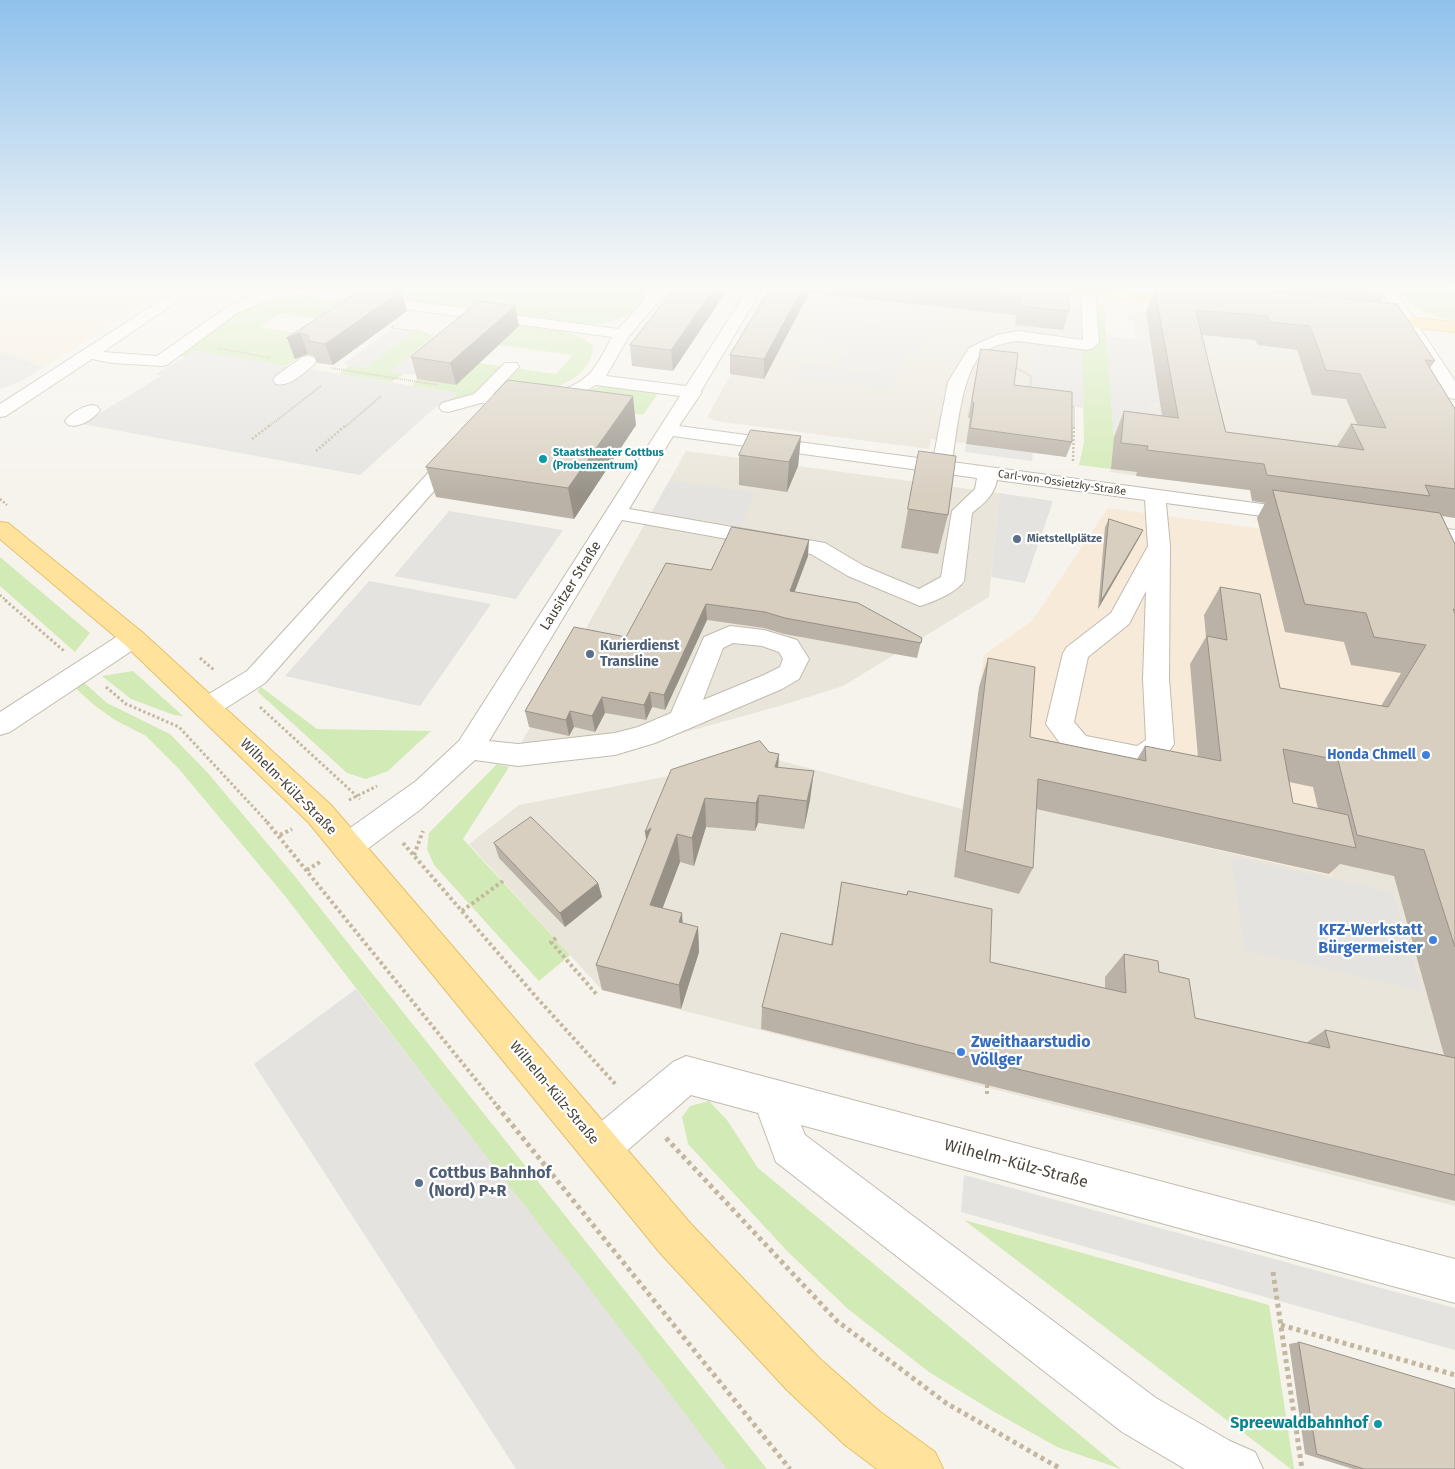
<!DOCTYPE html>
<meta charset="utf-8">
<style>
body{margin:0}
canvas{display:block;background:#f6f3ec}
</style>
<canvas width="1455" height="1469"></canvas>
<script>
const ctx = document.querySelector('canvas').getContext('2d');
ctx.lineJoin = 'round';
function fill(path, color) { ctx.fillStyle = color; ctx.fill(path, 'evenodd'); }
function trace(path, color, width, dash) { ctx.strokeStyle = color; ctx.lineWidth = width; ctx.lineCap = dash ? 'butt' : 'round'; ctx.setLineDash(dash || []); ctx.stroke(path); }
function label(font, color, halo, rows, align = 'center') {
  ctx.font = font + ' "Fira Sans",sans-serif'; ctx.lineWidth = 4.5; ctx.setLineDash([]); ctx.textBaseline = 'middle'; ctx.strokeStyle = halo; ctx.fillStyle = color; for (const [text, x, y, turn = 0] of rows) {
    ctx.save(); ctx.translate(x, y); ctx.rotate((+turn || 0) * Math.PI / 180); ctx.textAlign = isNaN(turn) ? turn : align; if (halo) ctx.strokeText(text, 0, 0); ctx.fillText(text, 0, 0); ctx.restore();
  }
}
fill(new Path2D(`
 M 778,289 L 911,289 L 1081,306 L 1082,343 L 1037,338 L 1066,457 L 931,439 L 929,449 L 715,421 L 707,417 Z
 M 1130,311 L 1289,326 L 1455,447 L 1455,518 L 1110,472 L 1114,437 L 1155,442 L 1150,403 L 1159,404 L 1150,341 L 1137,339 L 1132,321 L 1126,320 L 1126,316 L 1131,316 Z
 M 686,451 L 999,493 L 989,597 L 843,686 L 783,705 L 614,752 L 520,745 Z
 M 767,757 L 962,809 L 965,790 L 1055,809 L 1055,813 L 1332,876 L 1329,861 L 1455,849 L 1455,1206 L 602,990 L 469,844 L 519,805 Z`), '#eae5da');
fill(new Path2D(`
 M 0,289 L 168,289 L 43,368 L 0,350 Z
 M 1108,508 L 1292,533 L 1435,654 L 1396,876 L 1330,862 L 1333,876 L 965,790 L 984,655 L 1032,621 Z`), '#f7ead8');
fill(new Path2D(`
 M 313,289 L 644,289 L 647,296 C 635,321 605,324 581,325 Z
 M 1399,289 L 1455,289 L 1455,320 C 1431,317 1412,310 1399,289 Z
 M 295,297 L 360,304 L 334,321 L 281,313 L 259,327 L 326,338 L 286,366 L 195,351 L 185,357 L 181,356 L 239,312 L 265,302 Z
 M 1081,302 L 1104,304 L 1114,437 L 1111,469 L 1079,465 L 1084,442 Z
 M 520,325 C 546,329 573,328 593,346 C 593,379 546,395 518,394 C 508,394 489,387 479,390 C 477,390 475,393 473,394 C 466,397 457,398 450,400 L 457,393 L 412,386 L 417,379 L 456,385 L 479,363 L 556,374 L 573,355 L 499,345 Z
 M 422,331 L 434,336 L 391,371 L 404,374 L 391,382 L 339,374 L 350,365 L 365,368 L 410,333 Z
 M 602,386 L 659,392 L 643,415 L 553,403 Z
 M 0,557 L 90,633 L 75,652 L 0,586 Z
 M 133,671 L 183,716 L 174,715 L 131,699 L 102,676 Z
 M 81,680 L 107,703 L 170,734 L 207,772 L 293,874 L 767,1469 L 727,1469 L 285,896 L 179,769 L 146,736 L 115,720 L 94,705 L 73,686 Z
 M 261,687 L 317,729 L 431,731 L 388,771 L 366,779 L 347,773 L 257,691 Z
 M 497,764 L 509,767 L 463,839 L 570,955 L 539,981 L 434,865 L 427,849 L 429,833 Z
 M 709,1101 L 727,1120 L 758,1168 L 1121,1469 L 1057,1447 L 991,1410 L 929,1372 L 848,1309 L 788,1252 L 688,1144 L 682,1117 L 690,1106 Z
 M 964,1220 L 1269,1305 L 1294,1469 L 1291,1469 Z`), '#d2eab5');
fill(new Path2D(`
 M 826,296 L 930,307 L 938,308 L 934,327 L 818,314 Z
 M 820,318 L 926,329 L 919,354 L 905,353 L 898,372 L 839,365 L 849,341 L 812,336 Z
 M 390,330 L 410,333 L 365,368 L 343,364 Z
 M 434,336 L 456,340 L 413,375 L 390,372 Z
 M 1106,336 L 1150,341 L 1159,404 L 1150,403 L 1155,442 L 1114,437 Z
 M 1036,337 L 1082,343 L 1084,408 L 1031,401 Z
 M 0,350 L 43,368 L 21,381 L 0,389 Z
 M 195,351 L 458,393 L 444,406 L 438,405 L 360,475 L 82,424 L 161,376 L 156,374 Z
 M 803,364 L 896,374 L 891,389 L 796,378 Z
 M 966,444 L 1033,453 L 1032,461 L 965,452 Z
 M 670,480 L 755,493 L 741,526 L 652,512 Z
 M 999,493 L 1053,501 L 1025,583 L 991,577 Z
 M 449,511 L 563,530 L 516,599 L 394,576 Z
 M 369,581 L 491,604 L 420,706 L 285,676 Z
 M 1231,857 L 1393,892 L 1422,991 L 1245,950 Z
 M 356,989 L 600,1302 L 727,1469 L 516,1469 L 254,1064 Z
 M 964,1175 L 1455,1308 L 1455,1350 L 961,1212 Z`), '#e5e3e0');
const minor = new Path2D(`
 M 178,289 L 195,289 L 103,352 L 157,356 L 227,307 L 270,289 L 321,289 L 618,329 L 645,300 L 644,289 L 658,289 L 659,301 L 629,336 L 606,376 L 686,386 L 748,289 L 762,289 L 701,391 L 702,392 L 679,426 L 933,460 L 948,382 L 969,348 L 997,335 L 1018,331 L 1083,340 L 1081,289 L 1095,289 L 1099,342 L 1093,348 L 1087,350 L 1018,341 C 1007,342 990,346 982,354 C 962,371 956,436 952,462 L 1299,509 L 1306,511 L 1310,515 L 1306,519 L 1299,521 L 1166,503 L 1170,546 L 1169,679 L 1174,744 C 1167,756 1154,765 1141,769 L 1067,753 L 1046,724 L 1063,653 L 1067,647 L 1111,613 L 1148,546 L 1145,500 L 997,480 C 994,496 984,503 972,513 L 964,581 C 956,593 933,602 920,606 L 848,576 L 811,554 L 622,520 L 489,741 L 518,744 L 615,733 L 638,727 L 671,713 L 704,637 L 730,626 L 764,630 L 797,640 L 809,659 L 799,679 L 782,689 L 655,743 L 615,755 L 518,766 L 475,760 L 421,809 L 358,856 L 347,860 L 336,856 L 332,847 L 336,838 L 416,781 L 459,741 L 680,396 L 596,385 L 577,396 L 544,405 L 504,406 L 481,403 L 448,412 L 442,411 L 439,407 L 442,403 L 474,394 L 505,363 L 517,363 L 519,367 L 493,394 C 525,398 569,397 592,371 C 600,361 606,348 612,337 L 286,293 L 237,313 L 167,365 L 161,366 L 112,363 L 92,359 L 6,416 L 0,417 L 0,404 ZM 673,436 L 941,473 L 977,478 L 975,489 L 952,511 L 941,577 L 919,589 L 864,566 L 825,543 L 629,509 ZM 1146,591 L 1143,679 L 1146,740 L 1137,746 L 1086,736 L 1074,722 L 1088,657 L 1129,624 ZM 733,643 L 762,646 L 779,652 L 783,659 L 780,667 L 764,675 L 703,700 L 723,648 Z
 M 1380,289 L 1394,289 L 1455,381 L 1455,399 L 1449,398 L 1446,394 Z
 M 308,356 L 314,357 L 316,361 L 314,365 C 303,373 290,387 276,384 L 273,380 L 276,376 L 302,357 Z
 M 91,405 L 97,406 L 100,410 C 93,420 79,428 68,425 L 65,421 C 70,413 82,407 91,405 Z
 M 456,448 L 463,450 L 466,454 L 463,458 L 265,683 L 215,715 L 206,718 L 197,715 L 193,708 L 197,701 L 247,671 L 449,450 Z
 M 1414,525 L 1455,530 L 1455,544 L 1406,536 L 1403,531 L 1406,526 Z
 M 133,630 L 142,632 L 145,638 L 142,644 L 10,732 L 0,735 L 0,712 L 124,632 Z
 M 686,1056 L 1455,1259 L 1455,1303 L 801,1125 L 805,1135 L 1156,1398 L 1230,1441 L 1255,1452 L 1263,1469 L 1185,1469 L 1122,1432 L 776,1162 L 758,1113 L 691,1095 L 614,1162 L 600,1168 L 586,1162 L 580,1148 L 586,1134 L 673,1062 Z`);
const major = new Path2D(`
 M 1039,289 L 1098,289 L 1187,298 L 1192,299 L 1194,302 L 1192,305 L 1187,306 L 1046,293 Z
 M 1372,314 L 1455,322 L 1455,332 L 1367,322 L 1364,319 L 1367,316 Z
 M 0,522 L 8,523 L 142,632 L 331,805 L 691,1224 L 819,1358 L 879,1411 L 935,1452 L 943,1469 L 877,1469 L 845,1445 L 787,1390 L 661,1254 L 309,823 L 124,644 L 0,539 Z`);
trace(minor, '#c2bbae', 2);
trace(major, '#e6c16a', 2);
trace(new Path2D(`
 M 1416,290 L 1455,294
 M 507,297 L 517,289
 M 393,325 L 392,328 L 412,331 L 420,330
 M 218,348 L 270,358
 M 1013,366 L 1031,376 L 1030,392
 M 331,368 L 438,385
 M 1069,405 L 1074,407 L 1074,427
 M 268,427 L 321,386
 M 345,427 L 381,396`), '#c4b79f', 2, [1, 1]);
trace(new Path2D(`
 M 252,439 L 270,425
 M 316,451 L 346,425
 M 1073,461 L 1074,425
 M 0,499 L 7,505
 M 0,595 L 7,601`), '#c4b79f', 2.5, [2, 2]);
trace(new Path2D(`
 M 5,600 L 64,651
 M 200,658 L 214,670
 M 106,687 L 126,704 L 179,727 L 268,823
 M 260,707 L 360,799
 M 349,800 L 377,786`), '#c4b79f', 3, [2.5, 2.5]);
trace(new Path2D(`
 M 267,822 L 498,1107
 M 280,835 L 292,829
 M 403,843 L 537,998 L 617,1086
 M 414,855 L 423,831
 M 307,870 L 320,862
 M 462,911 L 503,881
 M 556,938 L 551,942 L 598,996
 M 987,1085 L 987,1096`), '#c4b79f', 4, [3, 3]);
trace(new Path2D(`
 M 497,1106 L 790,1469
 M 666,1138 L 837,1321 L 946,1403 L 1061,1469
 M 1273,1272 L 1302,1469
 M 1281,1325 L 1455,1375`), '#c4b79f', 5, [4, 4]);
fill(minor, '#fff');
fill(major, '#ffe39c');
fill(new Path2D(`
 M 674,289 L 673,371 L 632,366 L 630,345 Z
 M 770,289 L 1068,289 L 1069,311 L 1063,330 L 1015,325 L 1016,315 L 809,293 L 764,379 L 730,374 L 730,355 Z
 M 1153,289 L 1380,289 L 1385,296 L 1381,302 L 1435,361 L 1430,368 L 1455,409 L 1455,518 L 1442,516 L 1455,544 L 1455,1201 L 761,1029 L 762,1007 L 831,944 L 842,882 L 906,895 L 908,891 L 990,962 L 1105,988 L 1105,977 L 1124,954 L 1159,972 L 1195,1018 L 1306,1043 L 1325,1030 L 1444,1055 L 1394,876 L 1340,864 L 1329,874 L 1036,809 L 1033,868 L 1019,894 L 954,877 L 979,687 L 988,658 L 1030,737 L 1137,759 L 1145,746 L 1198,757 L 1190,664 L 1206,637 L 1204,615 L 1220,587 L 1280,688 L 1381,706 L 1401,673 L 1351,665 L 1344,642 L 1285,632 L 1257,518 L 1265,503 L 1252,501 L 1250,490 L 1136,476 L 1137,472 L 1111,469 L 1114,437 L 1124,411 L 1162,416 L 1146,312 L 1154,292 ZM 1202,335 L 1255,340 L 1258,345 L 1297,350 L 1312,395 L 1346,399 L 1357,424 L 1351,424 L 1337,446 L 1226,432 ZM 1289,782 L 1313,787 L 1318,809 L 1293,803 Z
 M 401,291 L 407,311 L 333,365 L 317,363 L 314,356 L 308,354 L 295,359 L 287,338 Z
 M 519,326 L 456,385 L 417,379 L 411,357 Z
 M 981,349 L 1014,385 L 1072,442 L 1066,457 L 966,444 L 970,418 L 968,418 Z
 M 636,425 L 574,519 L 436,497 L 426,467 Z
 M 801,436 L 798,466 L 787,492 L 739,485 L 739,455 Z
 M 908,509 L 948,515 L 938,554 L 901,548 Z
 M 1109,519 L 1143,530 L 1139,538 L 1098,609 L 1105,527 Z
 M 808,556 L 794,592 L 922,638 L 917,658 L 784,634 L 764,628 L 707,620 L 665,710 L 652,707 L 646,720 L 605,713 L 595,732 L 574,727 L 569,736 L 529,727 L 525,711 L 626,637 L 711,570 Z
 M 769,752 L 779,754 L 778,767 L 810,800 L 804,829 L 758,823 L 755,831 L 706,827 L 694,866 L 680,862 L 662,908 L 682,913 L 682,923 L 698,927 L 699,952 L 681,1009 L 602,990 L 596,965 L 646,840 Z
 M 494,843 L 598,883 L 602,897 L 565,927 L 499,858 Z
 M 1299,1342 L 1455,1469 L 1353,1469 L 1305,1454 L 1289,1344 Z`), '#bab2a6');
fill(new Path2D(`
 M 714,289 L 728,289 L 673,371 L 671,350 Z
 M 802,289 L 809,289 L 809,293 L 764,379 L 764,359 Z
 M 401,291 L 407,311 L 333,365 L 325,344 Z
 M 515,306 L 519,326 L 456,385 L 450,363 Z
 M 300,333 L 308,354 L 295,359 L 287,338 Z
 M 633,396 L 636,425 L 574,519 L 568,488 Z
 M 801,436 L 798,466 L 787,492 L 789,462 Z
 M 1143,530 L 1139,538 L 1098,609 L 1101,601 Z
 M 809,540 L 808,556 L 789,607 L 790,591 Z
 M 706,604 L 707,620 L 665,710 L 664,695 Z
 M 650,692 L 652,707 L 646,720 L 644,705 Z
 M 602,697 L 605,713 L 595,732 L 592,716 Z
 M 570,711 L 574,727 L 569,736 L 566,720 Z
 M 779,754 L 777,783 L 775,767 Z
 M 814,771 L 810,800 L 804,829 L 807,801 Z
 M 759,795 L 758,823 L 755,831 L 756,803 Z
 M 705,798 L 706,827 L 694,866 L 692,838 Z
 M 651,828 L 649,860 L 645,832 Z
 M 677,834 L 680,862 L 654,931 L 650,905 Z
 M 598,883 L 602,897 L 565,927 L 560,913 Z
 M 682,913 L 684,939 L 679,922 Z
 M 698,927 L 699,952 L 681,1009 L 679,985 Z`), '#979187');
const building = new Path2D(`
 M 362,289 L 390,289 L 401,291 L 325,344 L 309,341 L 308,335 L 300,333 L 287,338 Z
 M 674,289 L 714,289 L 671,350 L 630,345 Z
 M 770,289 L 802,289 L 764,359 L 730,355 Z
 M 952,289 L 1068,289 L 1069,311 L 1020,306 L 1021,297 Z
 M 1155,289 L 1168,291 L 1167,289 L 1239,289 L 1397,304 L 1435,361 L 1425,360 L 1455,409 L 1455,489 L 1425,485 L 1430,496 L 1267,475 L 1264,464 L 1147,450 L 1148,446 L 1121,443 L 1124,411 L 1178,418 ZM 1196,310 L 1267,316 L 1269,322 L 1310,326 L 1326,370 L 1360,374 L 1386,428 L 1351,424 L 1364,450 L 1226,432 Z
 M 1307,289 L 1380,289 L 1385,296 Z
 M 479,301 L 515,306 L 450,363 L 411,357 Z
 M 981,349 L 1018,353 L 1014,385 L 1072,392 L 1072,442 L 970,428 L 974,403 L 972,402 Z
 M 508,380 L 633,396 L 568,488 L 426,467 Z
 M 751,430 L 801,436 L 789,462 L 739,455 Z
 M 919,451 L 956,456 L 948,515 L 908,509 Z
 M 1273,490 L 1440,513 L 1455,544 L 1455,610 L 1453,609 L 1455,614 L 1455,947 L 1424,850 L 1357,835 L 1338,760 L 1283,749 L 1293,803 L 1348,815 L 1356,848 L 1038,779 L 1033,868 L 965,851 L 988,658 L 1035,667 L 1030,737 L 1146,761 L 1145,746 L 1221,761 L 1207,636 L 1227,640 L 1220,587 L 1260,594 L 1280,688 L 1388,707 L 1426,645 L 1374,637 L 1366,613 L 1305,604 Z
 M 1109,519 L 1143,530 L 1101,601 Z
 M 732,527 L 809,540 L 790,591 L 858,603 L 922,638 L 921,643 L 785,618 L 765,612 L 706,604 L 664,695 L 650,692 L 644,705 L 602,697 L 592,716 L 570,711 L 566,720 L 525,711 L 574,627 L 626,637 L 666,563 L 711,570 Z
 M 760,741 L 769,752 L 779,754 L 775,767 L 814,771 L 807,801 L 759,795 L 756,803 L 705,798 L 692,838 L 677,834 L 650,905 L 682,913 L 679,922 L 698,927 L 679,985 L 596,965 L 651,828 L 645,832 L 671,770 Z
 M 531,817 L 598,883 L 560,913 L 494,843 Z
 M 842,882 L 907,895 L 908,891 L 992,909 L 990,962 L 1126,993 L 1124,954 L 1158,961 L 1159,972 L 1189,979 L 1195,1018 L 1330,1048 L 1325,1030 L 1455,1058 L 1455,1175 L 762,1007 L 781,933 L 832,945 Z
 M 1299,1342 L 1455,1389 L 1455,1469 L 1364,1469 L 1317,1454 Z`);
fill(building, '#d8cfc1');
trace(building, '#979187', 1);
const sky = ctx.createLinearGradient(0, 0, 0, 495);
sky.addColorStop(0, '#8fc1ec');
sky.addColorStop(0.58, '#fbfaf6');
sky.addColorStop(1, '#fbfaf600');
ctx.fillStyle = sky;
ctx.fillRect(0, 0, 1455, 495);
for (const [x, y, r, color] of [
 [543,459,5,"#0f9aa8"],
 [1017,539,5,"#5c6f8a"],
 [590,654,5,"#5c6f8a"],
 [1426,755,5,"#3f7fe0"],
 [1433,940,5,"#3f7fe0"],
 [961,1052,5,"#3f7fe0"],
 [419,1183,5,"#5c6f8a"],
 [1378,1424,5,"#0f9aa8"]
]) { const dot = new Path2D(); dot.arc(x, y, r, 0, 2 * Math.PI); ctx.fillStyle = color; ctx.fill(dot); trace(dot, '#fff', 2); }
label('bold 11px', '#0d838f', '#fff', [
 ["Staatstheater Cottbus",553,453],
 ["(Probenzentrum)",553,466]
], 'left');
label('11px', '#4b4439', '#fff', [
 ["Carl-von-Ossietzky-Straße",1062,483,8]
]);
label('bold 11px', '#4e5e75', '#fff', [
 ["Mietstellplätze",1027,539]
], 'left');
label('14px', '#4b4439', '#fff', [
 ["Lausitzer Straße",571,586,-58],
 ["Wilhelm-Külz-Straße",288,787,45],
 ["Wilhelm-Külz-Straße",554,1093,50]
]);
label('bold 14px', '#4e5e75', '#fff', [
 ["Kurierdienst",600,646],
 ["Transline",600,662]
], 'left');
label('bold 14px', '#366cbe', '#fff', [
 ["Honda Chmell",1416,755]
], 'right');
label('bold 16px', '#366cbe', '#fff', [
 ["KFZ-Werkstatt",1423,931],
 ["Bürgermeister",1423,949],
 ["Zweithaarstudio",971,1043,"left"],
 ["Völlger",971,1061,"left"]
], 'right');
label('16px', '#4b4439', '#fff', [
 ["Wilhelm-Külz-Straße",1016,1164,15]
]);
label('bold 16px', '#4e5e75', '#fff', [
 ["Cottbus Bahnhof",429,1174],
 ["(Nord) P+R",429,1192]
], 'left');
label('bold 16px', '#0d838f', '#fff', [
 ["Spreewaldbahnhof",1368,1424]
], 'right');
</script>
